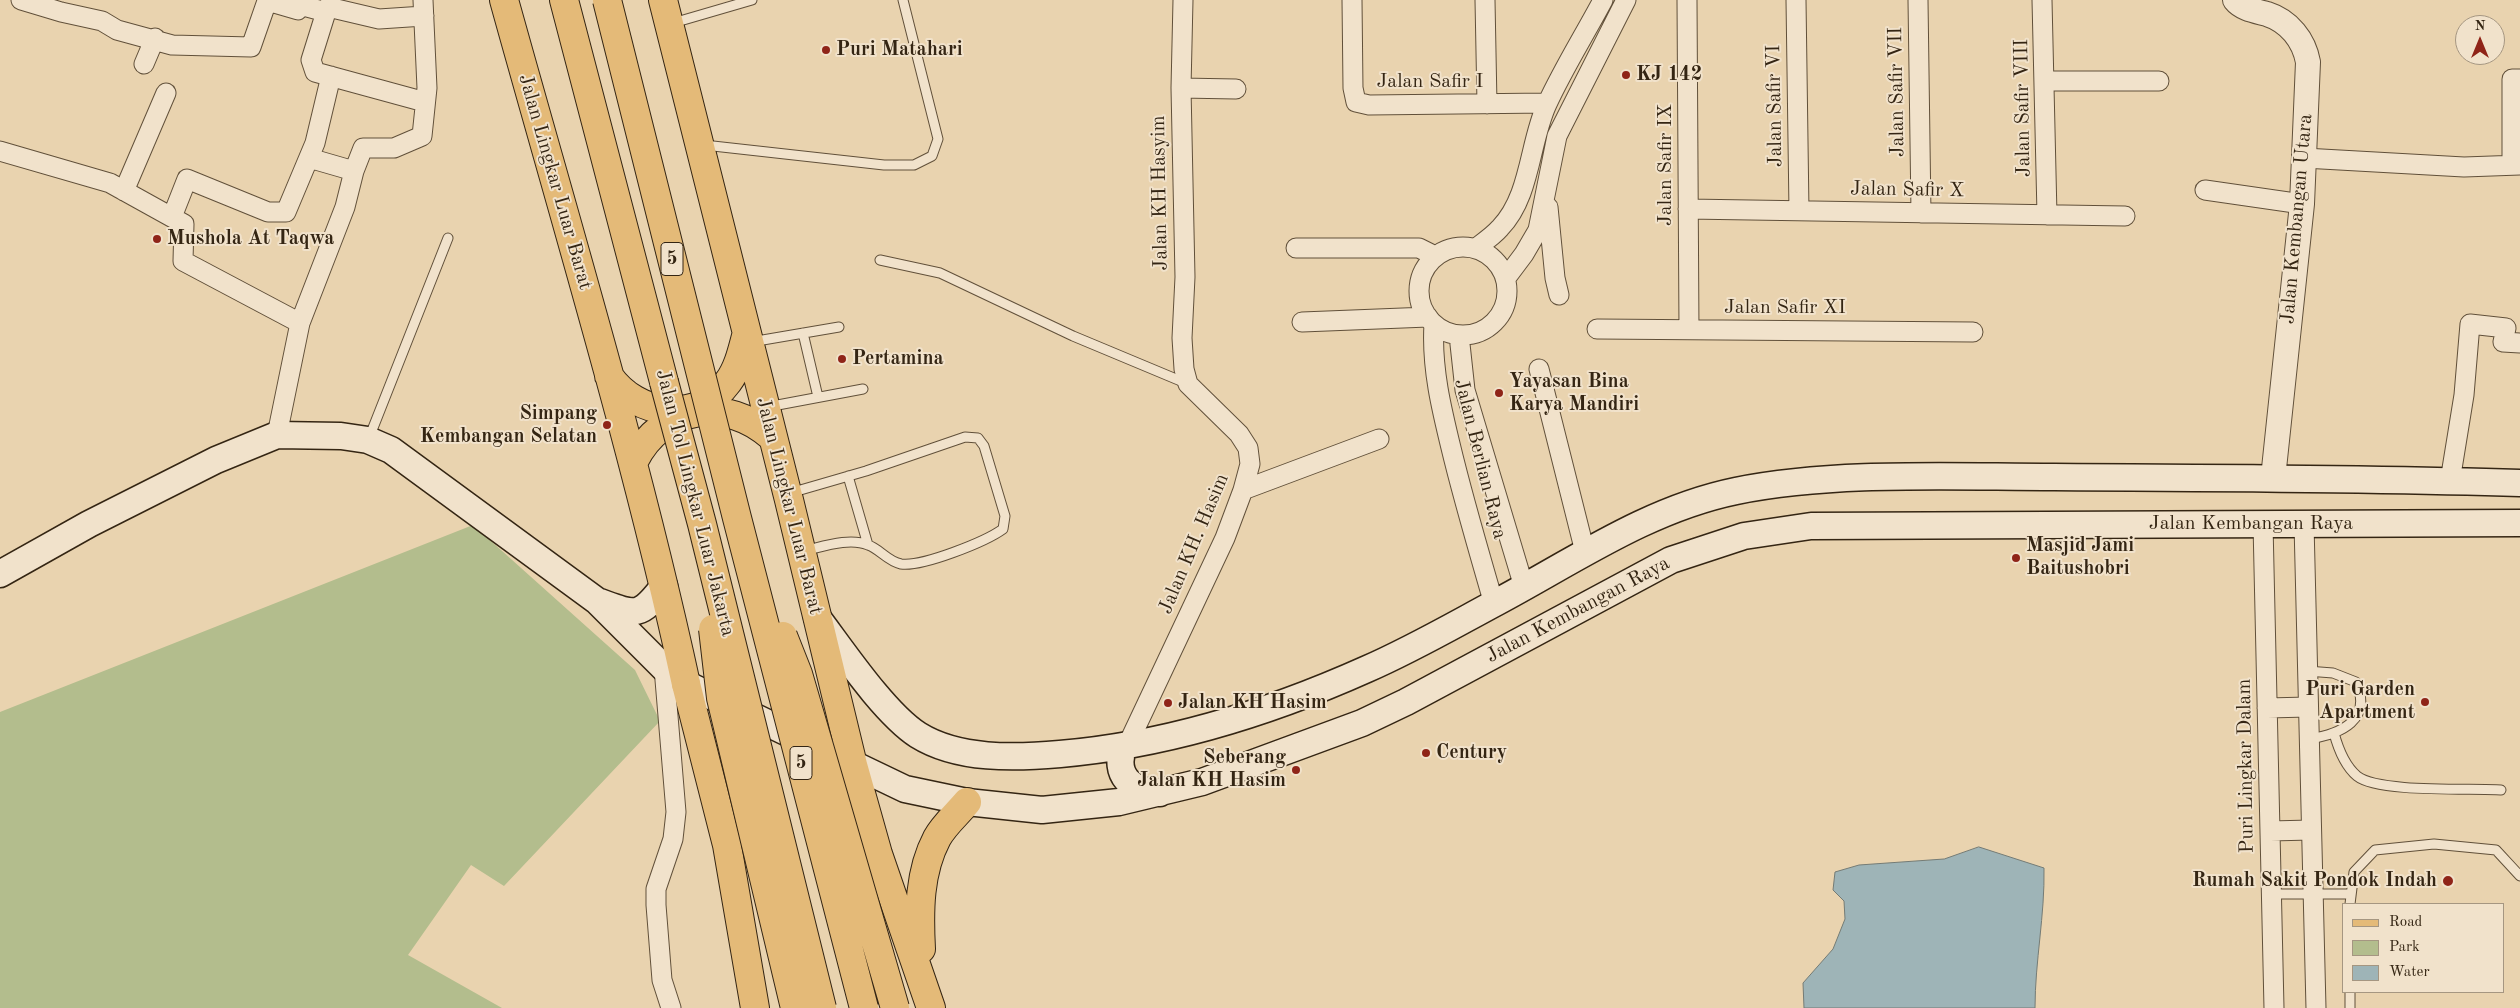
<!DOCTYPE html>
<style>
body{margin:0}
#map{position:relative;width:2520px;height:1008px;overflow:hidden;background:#e9d3af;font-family:"Old Standard TT",serif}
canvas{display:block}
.legend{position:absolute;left:2342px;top:903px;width:162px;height:90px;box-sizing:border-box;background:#f1e2cb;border:1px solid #a59681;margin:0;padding:6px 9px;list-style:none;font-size:15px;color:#342513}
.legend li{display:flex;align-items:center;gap:10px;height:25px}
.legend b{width:25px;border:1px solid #a59681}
.north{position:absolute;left:2455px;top:15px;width:50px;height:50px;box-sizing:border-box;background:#f1e2cb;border:1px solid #a59681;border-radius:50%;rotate:0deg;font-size:14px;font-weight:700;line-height:20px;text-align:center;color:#342513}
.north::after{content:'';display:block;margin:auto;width:18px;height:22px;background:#8f2418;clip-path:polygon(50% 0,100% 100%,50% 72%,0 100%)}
</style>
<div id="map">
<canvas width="2520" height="1008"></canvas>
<ul class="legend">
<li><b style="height:6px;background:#e4ba78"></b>Road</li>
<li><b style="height:14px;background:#b3bd8d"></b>Park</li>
<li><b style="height:14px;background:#9eb4b7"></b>Water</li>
</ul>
<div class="north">N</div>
</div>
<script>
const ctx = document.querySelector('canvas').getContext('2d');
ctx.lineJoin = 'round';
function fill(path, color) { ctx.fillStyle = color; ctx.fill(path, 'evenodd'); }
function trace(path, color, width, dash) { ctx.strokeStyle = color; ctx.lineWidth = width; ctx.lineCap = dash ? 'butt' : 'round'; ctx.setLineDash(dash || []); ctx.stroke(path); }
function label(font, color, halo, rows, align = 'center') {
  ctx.font = font + ' "Old Standard TT",serif'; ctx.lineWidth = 4; ctx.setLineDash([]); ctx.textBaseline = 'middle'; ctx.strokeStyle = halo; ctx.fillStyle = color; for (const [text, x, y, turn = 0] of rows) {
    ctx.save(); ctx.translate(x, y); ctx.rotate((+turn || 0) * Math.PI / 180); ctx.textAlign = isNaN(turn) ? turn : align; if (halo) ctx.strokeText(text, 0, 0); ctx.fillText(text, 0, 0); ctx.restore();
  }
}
fill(new Path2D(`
 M 473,525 L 635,670 L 660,721 L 504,886 L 471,865 L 408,955 L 502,1008 L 0,1008 L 0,712 Z`), '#b3bd8d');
const water = new Path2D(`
 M 1979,847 L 2044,868 C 2045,915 2035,961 2035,1008 L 1804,1008 L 1803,983 L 1833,949 L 1845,919 L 1844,901 L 1833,890 L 1835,872 L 1859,865 L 1944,859 Z`);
fill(water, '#9eb4b7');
trace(water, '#747b75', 1);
const service = new Path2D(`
 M 673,23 L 752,0
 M 704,145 L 884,165 L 914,165 L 932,156 L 938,139 L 903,0
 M 880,260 L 940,273 L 1073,336 L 1188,384
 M 803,333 L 818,397
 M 751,342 L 839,327
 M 767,407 L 863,389
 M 369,438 L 448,238
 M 848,476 L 868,545
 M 790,493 L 866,471 L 965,437 L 978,438 L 984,446 L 1005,516 L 1003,529 C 985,542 922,567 901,564 C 887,561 880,549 868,545 C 849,537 822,547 803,551
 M 2307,671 L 2333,673 L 2356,682 C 2373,720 2341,734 2309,739
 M 2334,733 C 2338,748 2344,765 2357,776 C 2378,793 2471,788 2501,790
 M 2271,894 L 2350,894
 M 2350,904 L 2354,872 L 2375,850 L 2434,844 L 2496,850 L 2520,876
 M 2350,992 L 2350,1008`);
const minor = new Path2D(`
 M 21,0 L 61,12 L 102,21 L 117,30 L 172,45 L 251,47 L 267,1 L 298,10 L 300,5 L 326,12 L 311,60 L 315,72 L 425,102
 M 1352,0 L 1353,88 L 1356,102 L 1369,105 L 1547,103
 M 1485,0 L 1487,104
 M 1687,0 L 1689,329
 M 1796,0 L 1799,211
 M 1918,0 L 1921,213
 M 2042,0 L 2047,215
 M 326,12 L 328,7 L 379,19 L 424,16
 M 144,64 L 155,38
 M 2045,81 L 2159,81
 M 1181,88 L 1236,89
 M 0,151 L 110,183 L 184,224 L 183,261 L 300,323
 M 309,158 L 354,171
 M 2304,158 L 2464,167 L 2520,165
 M 2512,165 L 2512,79 L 2520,79
 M 2205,190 L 2302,204
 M 124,191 L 166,93
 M 1548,207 L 1555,278 L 1559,295
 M 1688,209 L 2125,216
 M 172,217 L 187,179 L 268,212 L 286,212 L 315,143 L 331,76
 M1419 291a44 44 0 1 1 88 0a44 44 0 1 1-88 0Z
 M 1296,248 L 1419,248 L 1435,256
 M 1476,248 C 1484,242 1493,236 1500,228 C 1531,196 1529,143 1547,104 C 1563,69 1585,34 1603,0
 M 1506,278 L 1524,254 L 1538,230 L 1557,136 L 1626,0
 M 1302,322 L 1428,317
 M 1434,324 C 1431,370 1443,415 1454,460 C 1466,508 1480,556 1494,604
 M 1597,329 L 1973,332
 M 1459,335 L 1465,390 L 1524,587
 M 1539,369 L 1585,552
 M 277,435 L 300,323 L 345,207 L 354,171 L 363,148 L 394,148 L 422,136 L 427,88 L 423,0
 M 2450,481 L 2464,395 L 2470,324 L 2506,328 L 2503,342 L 2520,343
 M 1243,490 L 1379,439
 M 2263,524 L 2274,1008
 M 2304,524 L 2316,1008
 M 664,668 L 676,812 L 673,839 L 656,889 L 656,905 L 662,980 L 671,1008
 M 2267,708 L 2308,707
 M 1127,746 L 1225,538 L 1243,490 L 1250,464 L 1248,448 L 1239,434 L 1188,384 L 1184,369 L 1182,338 L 1185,277 L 1181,88 L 1183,0
 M 2270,831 L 2311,830`);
const tertiary = new Path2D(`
 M 2235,0 C 2242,9 2256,11 2267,14 C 2289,21 2304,40 2308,62 L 2302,204 L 2273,478`);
const secondary = new Path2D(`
 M 0,574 L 89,524 L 216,460 L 277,435 L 341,436 L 368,440 L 391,450 L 597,601 L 664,668 L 686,684 L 905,789 L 967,802 L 1042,810 L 1119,802 L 1202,782 L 1362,723 L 1406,702 L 1671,560 L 1744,536 L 1811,526 L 2520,523
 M 600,602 C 637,616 640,617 664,586
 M 817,617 C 842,650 884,713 918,735 C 958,760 1015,758 1060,754 C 1165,745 1271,712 1367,669 C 1411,650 1454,625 1497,602 C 1574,561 1648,509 1736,491 C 1835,471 1953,477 2054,477 C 2210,478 2365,478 2520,483
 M 1124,746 C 1112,775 1132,792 1160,793`);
const primary = new Path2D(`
 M 504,0 C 567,227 636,454 686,684
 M 663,0 L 789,500 L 853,765 L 878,854 L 931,1008
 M 609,376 C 637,416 697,425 728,382 C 738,369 742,351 746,336
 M 629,447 L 634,461 C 662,405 727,396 772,437
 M 921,949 C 919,911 919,872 937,838 C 944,825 957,814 967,802`);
const motorway = new Path2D(`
 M 564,0 L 664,382
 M 686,684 L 727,845 L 755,1008`);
trace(service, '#61503a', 11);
trace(minor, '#61503a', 21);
trace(tertiary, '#61503a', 26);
trace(secondary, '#342513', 29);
trace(primary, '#342513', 30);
trace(motorway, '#342513', 30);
trace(service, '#f1e2cb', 9);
trace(minor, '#f1e2cb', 19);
trace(tertiary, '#f1e2cb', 24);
trace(secondary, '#f1e2cb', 26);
trace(primary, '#e4ba78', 28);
trace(motorway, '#e4ba78', 28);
const motorwayBridge = new Path2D(`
 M 607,0 L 737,518 L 864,1008
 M 664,382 L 702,524 L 822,1008
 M 713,629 L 721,698 L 795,1008
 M 783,636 L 798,674 L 895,1008`);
trace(motorwayBridge, '#342513', 30, []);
trace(motorwayBridge, '#e4ba78', 28);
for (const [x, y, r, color] of [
 [826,50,5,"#8f2418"],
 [1626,75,5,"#8f2418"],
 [157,239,5,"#8f2418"],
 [842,359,5,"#8f2418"],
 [1499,393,5,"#8f2418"],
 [607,425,5,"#8f2418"],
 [2016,558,5,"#8f2418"],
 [2425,702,5,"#8f2418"],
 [1168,703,5,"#8f2418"],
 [1426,753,5,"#8f2418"],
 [1296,770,5,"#8f2418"],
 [2448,881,6,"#8f2418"]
]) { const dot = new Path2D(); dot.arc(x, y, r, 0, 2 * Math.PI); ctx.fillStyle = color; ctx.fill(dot); trace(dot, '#f1e2cb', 2); }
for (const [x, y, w] of [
 [672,259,22],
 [801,763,22]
]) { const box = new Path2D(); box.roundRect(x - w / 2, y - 16.5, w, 33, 4); ctx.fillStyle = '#f1e2cb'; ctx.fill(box); trace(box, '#342513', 1); }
label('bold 19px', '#342513', null, [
 ["5",672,259],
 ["5",801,763]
]);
label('bold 20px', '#342513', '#f1e2cb', [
 ["Puri Matahari",836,50],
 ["KJ 142",1636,75],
 ["Mushola At Taqwa",167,239],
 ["Pertamina",852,359],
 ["Yayasan Bina",1509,382],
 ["Karya Mandiri",1509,405],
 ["Simpang",597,414,"right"],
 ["Kembangan Selatan",597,437,"right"],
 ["Masjid Jami",2026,546],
 ["Baitushobri",2026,569],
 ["Puri Garden",2415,690,"right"],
 ["Apartment",2415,713,"right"],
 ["Jalan KH Hasim",1178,703],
 ["Century",1436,753],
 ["Seberang",1286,758,"right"],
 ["Jalan KH Hasim",1286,781,"right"],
 ["Rumah Sakit Pondok Indah",2437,881,"right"]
], 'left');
label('20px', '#342513', '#f1e2cb', [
 ["Jalan Safir I",1430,82],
 ["Jalan Safir VII",1897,92,-91],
 ["Jalan Safir VI",1775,106,-91],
 ["Jalan Safir VIII",2023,108,-91],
 ["Jalan Safir IX",1666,165,-90],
 ["Jalan Lingkar Luar Barat",555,182,74],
 ["Jalan Safir X",1907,190,1],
 ["Jalan KH Hasyim",1160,193,-91],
 ["Jalan Kembangan Utara",2297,219,-85],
 ["Jalan Safir XI",1785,308],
 ["Jalan Berlian Raya",1480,459,76],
 ["Jalan Tol Lingkar Luar Jakarta",695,503,76],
 ["Jalan Lingkar Luar Barat",789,506,76],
 ["Jalan Kembangan Raya",2251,524],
 ["Jalan KH. Hasim",1194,544,-67],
 ["Jalan Kembangan Raya",1578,610,-28],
 ["Puri Lingkar Dalam",2246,766,-91]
]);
</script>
